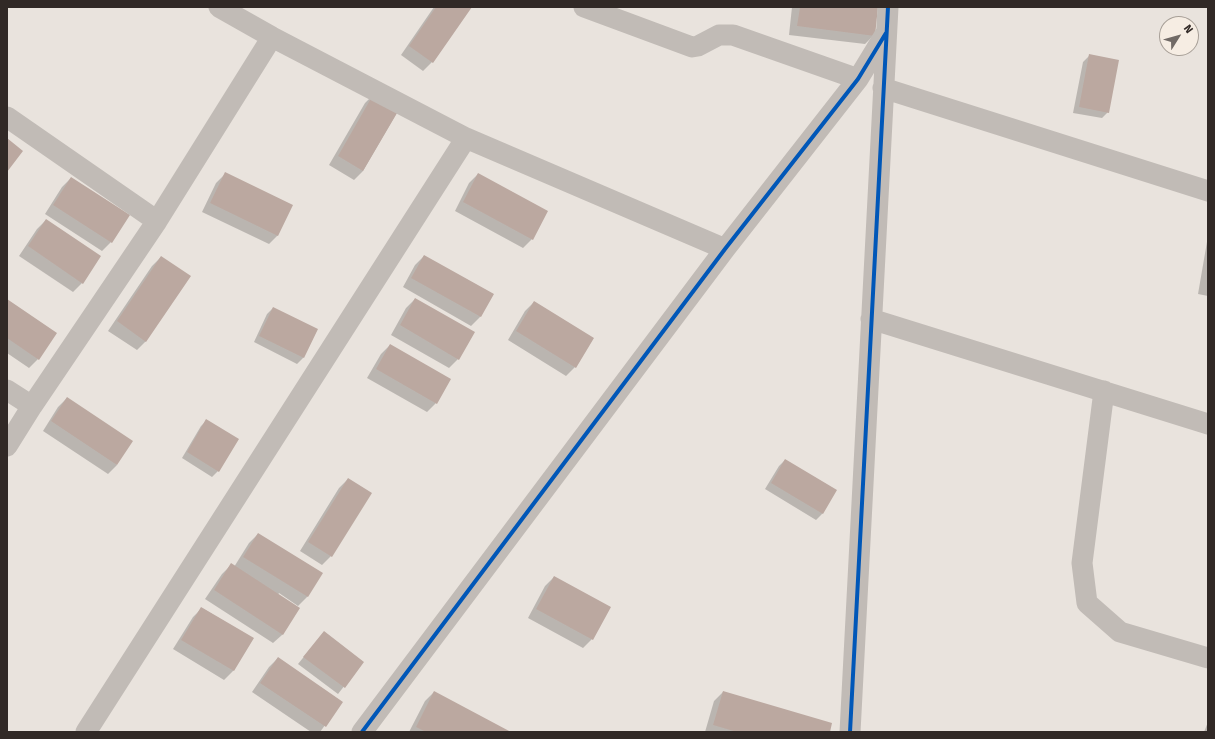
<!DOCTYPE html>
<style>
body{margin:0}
#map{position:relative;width:1215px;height:739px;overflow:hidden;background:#e9e3dd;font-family:"Fira Sans",sans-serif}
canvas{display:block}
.frame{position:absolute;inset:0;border:8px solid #312926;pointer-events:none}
.north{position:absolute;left:1159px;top:16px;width:40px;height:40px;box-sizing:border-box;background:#f6ede3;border:1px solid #a79f97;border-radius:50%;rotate:53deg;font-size:11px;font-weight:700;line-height:16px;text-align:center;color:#312926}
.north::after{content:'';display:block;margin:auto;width:14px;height:18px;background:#716a66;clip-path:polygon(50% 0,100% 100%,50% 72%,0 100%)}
</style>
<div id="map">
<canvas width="1215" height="739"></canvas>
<div class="frame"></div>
<div class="north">N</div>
</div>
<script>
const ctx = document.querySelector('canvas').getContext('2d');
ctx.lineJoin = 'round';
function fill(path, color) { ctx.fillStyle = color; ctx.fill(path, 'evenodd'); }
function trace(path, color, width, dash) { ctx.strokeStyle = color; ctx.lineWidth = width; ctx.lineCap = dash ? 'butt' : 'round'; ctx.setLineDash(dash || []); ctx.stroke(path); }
fill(new Path2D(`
 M 434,7 L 471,7 L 432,62 L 423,71 L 401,55 Z
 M 792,7 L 877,7 L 874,35 L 865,44 L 789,35 Z
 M 1089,56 L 1108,112 L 1102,118 L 1073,113 L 1083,62 Z
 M 374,94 L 399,109 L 363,171 L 354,180 L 329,165 L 365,103 Z
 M 225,174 L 278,235 L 269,244 L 202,212 L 216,183 Z
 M 478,174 L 532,239 L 523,248 L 455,211 L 469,183 Z
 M 71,178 L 111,242 L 102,251 L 45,214 L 62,187 Z
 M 46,220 L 82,283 L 73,292 L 19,256 L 37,229 Z
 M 1208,236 L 1208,296 L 1198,294 Z
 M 424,256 L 493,294 L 480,317 L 471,326 L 403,287 L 415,265 Z
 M 161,257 L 146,341 L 137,350 L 108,331 L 152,266 Z
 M 415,299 L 458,359 L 449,368 L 391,335 L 406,308 Z
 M 7,300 L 38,359 L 29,368 L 7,353 Z
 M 534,302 L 575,367 L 566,376 L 508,340 L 525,311 Z
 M 273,308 L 317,330 L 303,358 L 297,364 L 254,342 L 267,314 Z
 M 390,345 L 436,403 L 427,412 L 367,378 L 381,354 Z
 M 67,398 L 117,465 L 108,474 L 43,431 L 58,407 Z
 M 207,420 L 218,471 L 212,477 L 182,458 L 201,426 Z
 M 785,460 L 836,490 L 822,514 L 816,520 L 765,489 L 779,466 Z
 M 348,479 L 371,493 L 331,556 L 322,565 L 300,551 L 339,488 Z
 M 258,534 L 322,573 L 307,597 L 298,606 L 279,593 L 278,595 L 298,609 L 282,635 L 273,643 L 205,599 L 222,574 L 231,565 L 234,567 L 249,543 Z
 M 554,577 L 592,639 L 583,648 L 528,618 L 545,586 Z
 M 202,608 L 252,638 L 233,671 L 224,680 L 173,649 L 193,617 Z
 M 324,632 L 363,662 L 338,694 L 298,664 Z
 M 278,658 L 342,702 L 320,732 L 311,732 L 252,692 L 269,667 Z
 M 434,692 L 509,732 L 409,732 L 425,701 Z
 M 723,692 L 829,732 L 705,732 L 714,701 Z
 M 1208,722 L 1208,732 L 1204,732 Z`), '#0003');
fill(new Path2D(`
 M 436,7 L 472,7 L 433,63 L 409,46 Z
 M 800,7 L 878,7 L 875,36 L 797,26 Z
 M 1089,54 L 1119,60 L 1109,113 L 1079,107 Z
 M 374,93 L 400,108 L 363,171 L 338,156 Z
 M 7,138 L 23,151 L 7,172 Z
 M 225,172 L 293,205 L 278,236 L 210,203 Z
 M 478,173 L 548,211 L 533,240 L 463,202 Z
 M 71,177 L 130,215 L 112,243 L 53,205 Z
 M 46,219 L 101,256 L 83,284 L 28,246 Z
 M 424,255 L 494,294 L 481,317 L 411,278 Z
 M 161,256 L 191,276 L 146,342 L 117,321 Z
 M 415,298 L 475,332 L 459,360 L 400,325 Z
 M 7,299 L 57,333 L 39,360 L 7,338 Z
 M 534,301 L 594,338 L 576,368 L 516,331 Z
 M 273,307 L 318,329 L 304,358 L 259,336 Z
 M 390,344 L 451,379 L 437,404 L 376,369 Z
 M 67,397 L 133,441 L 117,465 L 51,421 Z
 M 206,419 L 239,439 L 219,472 L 187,452 Z
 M 785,459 L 837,490 L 823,514 L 771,483 Z
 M 348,478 L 372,493 L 332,557 L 308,542 Z
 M 258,533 L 323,573 L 308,597 L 243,557 Z
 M 231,563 L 300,608 L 283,635 L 214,590 Z
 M 554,576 L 611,607 L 593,640 L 536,609 Z
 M 201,607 L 254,638 L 234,671 L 181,640 Z
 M 324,631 L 364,662 L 345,688 L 303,657 Z
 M 278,657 L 343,702 L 326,727 L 260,683 Z
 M 434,691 L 511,732 L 426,732 L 416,727 Z
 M 723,691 L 832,723 L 830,732 L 737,732 L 713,725 Z`), '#bba8a0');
trace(new Path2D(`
 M 219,7 L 272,37 L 466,138 L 725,249
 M 584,7 L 692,47 L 698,46 L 719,35 L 733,35 L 858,79
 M 883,88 L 1208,191
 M 7,117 L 157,221
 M 871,319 L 1208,424
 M 7,390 L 32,406
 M 1104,391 L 1082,563 L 1087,603 L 1120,632 L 1208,658
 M 7,446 L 32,406 L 157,221 L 272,37
 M 86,732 L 466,138
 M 362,732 L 725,249 L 858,79 L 886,33
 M 850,732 L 888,7`), '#c1bbb6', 21);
trace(new Path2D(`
 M 362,732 L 725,249 L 858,79 L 886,33
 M 850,732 L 888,7`), '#0057b8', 4);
</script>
